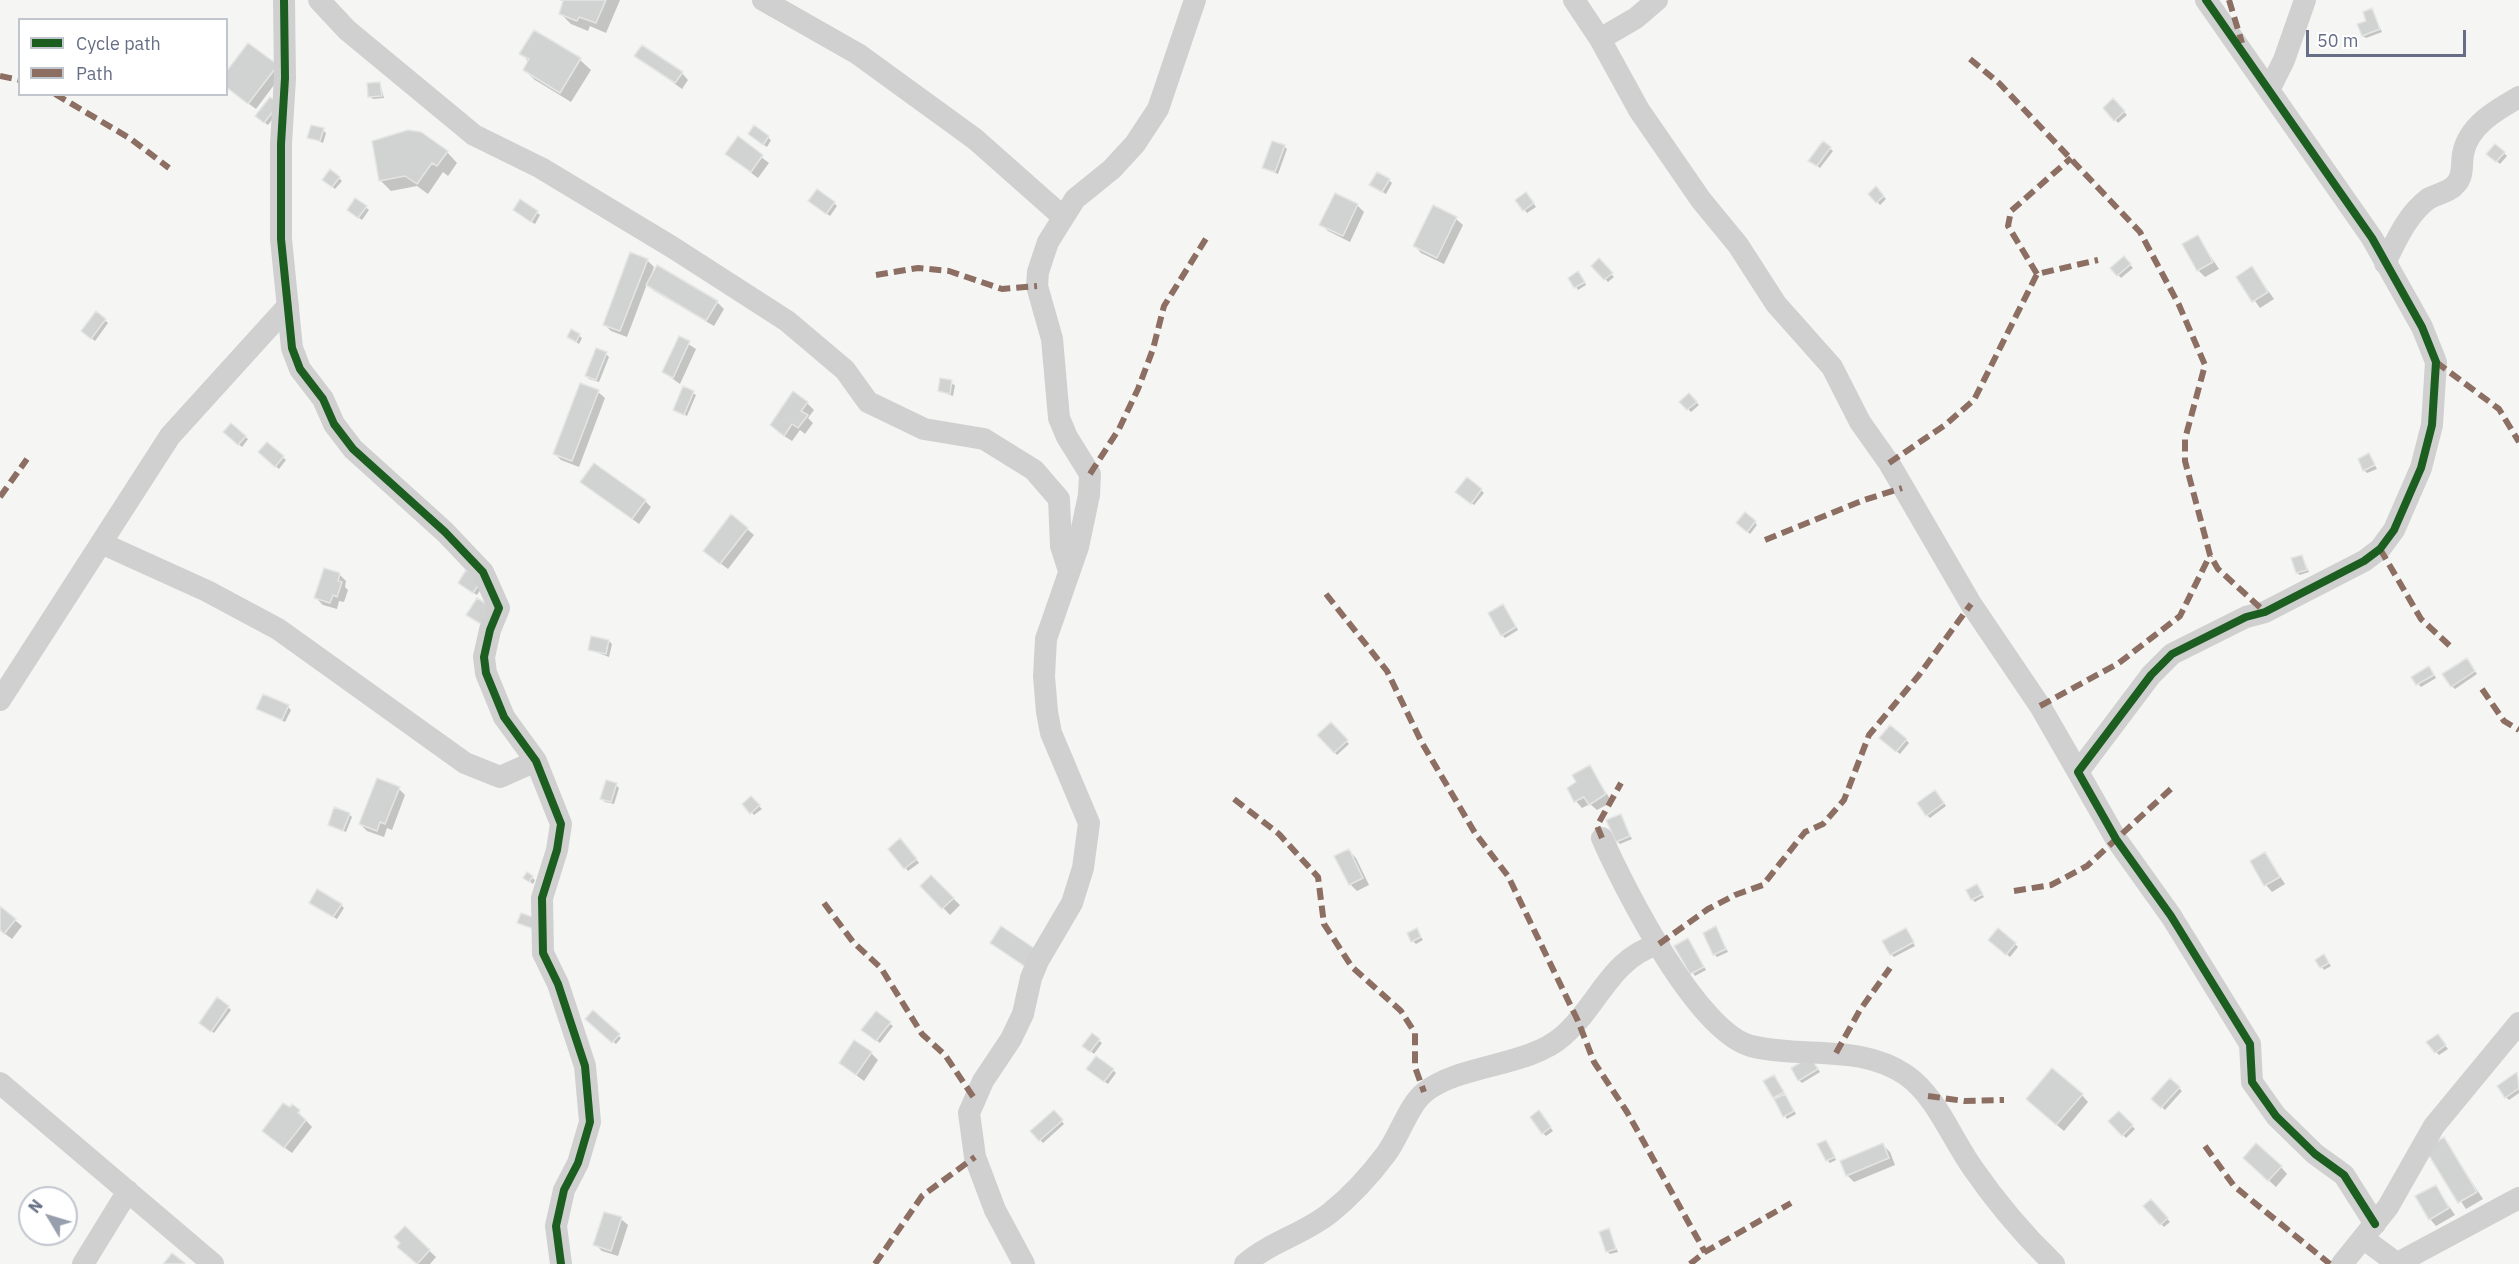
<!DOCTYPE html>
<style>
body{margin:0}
#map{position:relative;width:2519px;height:1264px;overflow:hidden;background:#f5f6f4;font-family:"IBM Plex Sans",sans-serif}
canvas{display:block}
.legend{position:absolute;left:18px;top:18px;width:210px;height:78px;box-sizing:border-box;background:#fff;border:2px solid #c1c5ce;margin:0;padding:8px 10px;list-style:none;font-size:18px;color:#656e85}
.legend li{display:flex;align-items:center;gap:12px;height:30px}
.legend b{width:30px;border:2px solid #c1c5ce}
.north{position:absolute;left:18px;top:1186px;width:60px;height:60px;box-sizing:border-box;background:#fff;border:2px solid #c1c5ce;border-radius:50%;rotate:308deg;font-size:16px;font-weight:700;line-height:24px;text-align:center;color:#656e85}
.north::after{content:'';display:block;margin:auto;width:21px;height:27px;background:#979eac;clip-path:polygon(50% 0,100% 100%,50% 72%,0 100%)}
.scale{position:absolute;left:2306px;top:30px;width:160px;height:27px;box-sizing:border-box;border:3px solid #656e85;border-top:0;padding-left:8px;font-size:18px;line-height:21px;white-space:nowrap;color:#656e85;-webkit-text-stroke:4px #fff;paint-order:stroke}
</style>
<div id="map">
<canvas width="2519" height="1264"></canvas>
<ul class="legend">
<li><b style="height:8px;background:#1b5e20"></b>Cycle path</li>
<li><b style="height:8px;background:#8d6e63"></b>Path</li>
</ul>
<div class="north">N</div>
<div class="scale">50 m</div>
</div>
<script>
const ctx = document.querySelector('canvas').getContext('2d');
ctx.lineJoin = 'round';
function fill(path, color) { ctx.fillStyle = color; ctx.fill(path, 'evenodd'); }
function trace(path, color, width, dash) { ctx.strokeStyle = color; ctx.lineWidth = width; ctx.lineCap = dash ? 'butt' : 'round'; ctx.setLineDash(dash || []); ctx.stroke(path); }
fill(new Path2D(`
 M 562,0 L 620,0 L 606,33 L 590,26 L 588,31 L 571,24 L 560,13 L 565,3 Z
 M 2371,10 L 2382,32 L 2366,38 L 2363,36 Z
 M 534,32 L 580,60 L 591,70 L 571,102 L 535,80 L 524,70 L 529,62 L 521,53 Z
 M 249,45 L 283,73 L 256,109 L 226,87 Z
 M 636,56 L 682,73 L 688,80 L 682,89 Z
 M 380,83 L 384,98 L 373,99 L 370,96 Z
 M 2113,100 L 2127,115 L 2118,123 L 2105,108 Z
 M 281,108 L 268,125 L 260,119 Z
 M 755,127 L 771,140 L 767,147 L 753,137 Z
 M 323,130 L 326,133 L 323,143 L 309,137 Z
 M 738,139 L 769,163 L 758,178 L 734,160 Z
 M 1823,143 L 1833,151 L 1820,168 L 1813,163 Z
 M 1284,146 L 1287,149 L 1278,174 L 1267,170 L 1264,167 Z
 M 2496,146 L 2507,156 L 2500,164 L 2488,154 Z
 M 447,152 L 457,163 L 448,176 L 443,172 L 428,194 L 417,186 L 391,191 L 380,180 Z
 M 339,178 L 342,181 L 335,189 L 327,182 Z
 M 1389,180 L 1392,183 L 1386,194 L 1374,187 Z
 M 1876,188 L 1886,199 L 1880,205 L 1870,194 Z
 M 1529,196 L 1536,207 L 1527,213 L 1517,200 Z
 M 356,200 L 369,210 L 362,220 L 352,213 Z
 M 521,201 L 540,215 L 535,224 L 518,213 Z
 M 834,203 L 837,206 L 830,216 L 813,204 Z
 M 1357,205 L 1364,212 L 1350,242 L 1328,231 L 1321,224 Z
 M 1456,219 L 1463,225 L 1444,264 L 1421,253 L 1415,246 Z
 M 2198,237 L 2219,269 L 2205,277 L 2198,270 Z
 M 2124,258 L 2133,268 L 2121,278 L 2112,268 Z
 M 647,260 L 654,267 L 650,278 L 717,302 L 724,309 L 714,326 L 654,291 L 647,284 L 627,337 L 611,331 L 604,324 Z
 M 1599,261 L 1614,277 L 1608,282 L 1593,266 Z
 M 2252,268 L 2274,299 L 2260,308 L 2238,277 Z
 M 1581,276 L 1586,285 L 1578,290 L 1570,278 Z
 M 105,320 L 108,323 L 95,341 L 86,334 Z
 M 572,331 L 582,338 L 579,344 L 572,339 Z
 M 679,338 L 696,349 L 680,384 L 663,372 Z
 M 606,354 L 609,357 L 599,382 L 589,379 L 586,376 Z
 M 941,380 L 955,385 L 953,396 L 939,391 Z
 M 684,388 L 696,395 L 687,416 L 674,409 Z
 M 598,392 L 605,398 L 579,467 L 561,460 L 554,453 Z
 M 1689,395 L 1699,405 L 1691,412 L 1681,402 Z
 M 807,403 L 814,410 L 808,418 L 813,423 L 805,434 L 800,430 L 792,441 L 778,432 Z
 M 231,425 L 248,439 L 242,447 L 225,432 Z
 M 267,444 L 286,460 L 279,469 L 262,455 Z
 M 2369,455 L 2377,469 L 2367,473 L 2364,470 Z
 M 582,482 L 645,501 L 651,507 L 639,524 Z
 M 1481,490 L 1484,493 L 1474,505 L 1460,495 Z
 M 1755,522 L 1757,525 L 1750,534 L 1741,526 Z
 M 747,529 L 754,535 L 728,569 L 712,557 Z
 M 2302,556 L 2309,572 L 2300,575 L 2297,573 Z
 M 340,575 L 346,581 L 345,587 L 348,590 L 344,602 L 339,601 L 337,609 L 323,605 L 316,598 Z
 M 484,584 L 477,595 L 463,586 Z
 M 1506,609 L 1518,630 L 1505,638 L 1502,635 Z
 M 609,641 L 612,644 L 609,657 L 590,650 Z
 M 2469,663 L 2477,674 L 2455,689 L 2452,686 Z
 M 2432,671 L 2436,678 L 2421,687 L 2413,678 Z
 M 288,707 L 291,710 L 285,722 L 258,708 Z
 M 1331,724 L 1349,744 L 1337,755 L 1319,735 Z
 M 1906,740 L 1909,743 L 1900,754 L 1884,741 Z
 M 1590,767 L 1612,802 L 1597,810 L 1590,804 L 1582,808 L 1576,801 L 1578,783 Z
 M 616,785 L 619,788 L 614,804 L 605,802 L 602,799 Z
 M 399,789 L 405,795 L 392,830 L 387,828 L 384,837 L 367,831 L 360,824 Z
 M 1938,795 L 1946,806 L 1930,818 L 1927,815 Z
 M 751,798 L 762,809 L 754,815 L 744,804 Z
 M 349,814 L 352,817 L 346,832 L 329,824 Z
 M 1620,816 L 1632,839 L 1620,844 L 1617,841 Z
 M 903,843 L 919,863 L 908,871 L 890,849 Z
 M 1349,851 L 1356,858 L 1369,885 L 1357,891 L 1350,884 Z
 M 2265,854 L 2285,884 L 2272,892 L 2266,885 Z
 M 527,874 L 535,880 L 533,884 L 528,880 Z
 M 931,877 L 960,905 L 950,915 L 922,886 Z
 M 1977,886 L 1984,897 L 1975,902 L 1972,899 Z
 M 341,905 L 344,908 L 337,919 L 314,906 Z
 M 0,908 L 22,926 L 12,939 L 0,930 Z
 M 1002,928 L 1033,973 L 992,943 Z
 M 1716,928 L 1728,952 L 1717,957 L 1714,954 Z
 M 1416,930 L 1423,940 L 1416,944 L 1413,941 Z
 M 1908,933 L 1915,946 L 1894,957 L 1891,954 Z
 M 1993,942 L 2015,944 L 2018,947 L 2010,957 Z
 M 1690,943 L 1706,970 L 1695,976 L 1676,947 Z
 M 2326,959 L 2331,966 L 2324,970 L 2317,960 Z
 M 228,1007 L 231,1010 L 214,1033 L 204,1026 Z
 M 593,1012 L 621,1038 L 616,1044 L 587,1019 Z
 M 890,1024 L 893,1026 L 880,1043 L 866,1033 Z
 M 1092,1035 L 1102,1043 L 1094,1054 L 1087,1048 Z
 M 2440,1039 L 2448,1049 L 2439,1055 L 2428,1043 Z
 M 871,1053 L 878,1060 L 864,1081 L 840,1063 Z
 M 1813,1061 L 1820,1072 L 1802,1083 L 1799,1080 Z
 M 1113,1070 L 1116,1073 L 1108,1084 L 1091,1072 Z
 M 2517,1074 L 2519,1093 L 2509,1100 L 2506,1097 Z
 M 1776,1079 L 1796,1114 L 1787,1119 L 1774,1097 Z
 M 2170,1080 L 2182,1091 L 2165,1110 L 2153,1099 Z
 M 2082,1095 L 2088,1102 L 2064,1131 L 2034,1106 Z
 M 293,1106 L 312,1127 L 292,1153 L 270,1137 Z
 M 1054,1112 L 1064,1124 L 1043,1143 L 1032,1131 Z
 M 2119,1113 L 2135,1129 L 2126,1138 L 2110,1121 Z
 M 1541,1115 L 1553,1131 L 1546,1136 L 1543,1133 Z
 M 2444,1139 L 2483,1199 L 2466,1209 L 2427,1150 Z
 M 1828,1144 L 1836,1160 L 1830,1163 L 1827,1160 Z
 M 1883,1145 L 1890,1152 L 1895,1165 L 1854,1182 L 1847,1175 Z
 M 2252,1165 L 2281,1167 L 2287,1174 L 2276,1187 Z
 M 2436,1187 L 2455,1215 L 2436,1226 L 2430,1219 Z
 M 2151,1201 L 2170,1222 L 2164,1227 L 2145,1206 Z
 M 621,1219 L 628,1225 L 618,1256 L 602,1251 L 595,1244 Z
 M 405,1228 L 436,1257 L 430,1264 L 417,1264 L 399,1247 Z
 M 1608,1230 L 1618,1252 L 1610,1254 L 1607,1251 Z`), '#0003');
const building = new Path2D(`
 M 560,0 L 606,0 L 596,23 L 579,17 L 577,21 L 559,14 L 563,1 Z
 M 2372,8 L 2380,29 L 2362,36 L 2357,24 L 2366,21 L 2363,12 Z
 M 534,30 L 581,58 L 560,93 L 523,70 L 529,59 L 519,54 Z
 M 248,43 L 278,65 L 248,104 L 226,87 L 226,72 Z
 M 642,45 L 683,72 L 675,83 L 634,56 Z
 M 380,82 L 382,96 L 368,97 L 367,83 Z
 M 270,97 L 279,104 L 264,123 L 255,116 Z
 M 2113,98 L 2125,111 L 2114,121 L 2103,108 Z
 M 311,125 L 324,128 L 320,141 L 307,138 Z
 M 754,125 L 769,136 L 763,145 L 748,134 Z
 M 408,130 L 421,132 L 448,151 L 437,166 L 432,163 L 417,184 L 405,176 L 379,181 L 372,141 Z
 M 738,136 L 763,155 L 751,172 L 725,154 Z
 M 1272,141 L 1285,145 L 1275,172 L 1262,168 Z
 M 1823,141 L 1831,147 L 1817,166 L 1808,161 Z
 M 2495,144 L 2505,152 L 2496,162 L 2486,154 Z
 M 330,169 L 340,177 L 332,187 L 322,180 Z
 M 1377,172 L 1390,179 L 1382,192 L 1369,185 Z
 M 1876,186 L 1884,196 L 1876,203 L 1868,194 Z
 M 817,189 L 835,202 L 826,214 L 808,201 Z
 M 1526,192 L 1534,203 L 1523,211 L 1515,200 Z
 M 1335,193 L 1358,204 L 1343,236 L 1319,225 Z
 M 355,198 L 367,206 L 358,218 L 347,210 Z
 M 520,199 L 538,211 L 531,222 L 513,210 Z
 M 1433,205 L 1457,217 L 1437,258 L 1413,246 Z
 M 2198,235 L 2213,262 L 2197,271 L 2182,244 Z
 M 630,252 L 648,259 L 620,331 L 603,325 Z
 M 2124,256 L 2131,264 L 2117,276 L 2110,268 Z
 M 1599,258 L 1613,273 L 1604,280 L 1591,266 Z
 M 657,265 L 718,301 L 706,321 L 646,285 Z
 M 2252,266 L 2268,292 L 2252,302 L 2236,277 Z
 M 1578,271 L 1585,282 L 1574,288 L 1568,278 Z
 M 96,311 L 106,319 L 91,339 L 81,331 Z
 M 571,329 L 580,334 L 576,342 L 567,337 Z
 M 679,336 L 690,341 L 673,378 L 662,372 Z
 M 596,348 L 607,352 L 596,380 L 585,376 Z
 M 940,378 L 952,380 L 950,394 L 938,391 Z
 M 580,383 L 599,390 L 572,461 L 553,454 Z
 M 683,386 L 694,391 L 684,415 L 673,410 Z
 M 793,391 L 808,402 L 801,411 L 808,415 L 798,428 L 792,424 L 784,436 L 770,425 Z
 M 1689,393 L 1697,402 L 1687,410 L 1679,402 Z
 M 231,423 L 246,436 L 238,445 L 223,432 Z
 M 267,442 L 284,456 L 275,467 L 258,452 Z
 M 2369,453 L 2375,465 L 2363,471 L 2358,459 Z
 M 594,463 L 646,500 L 632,519 L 580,482 Z
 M 1467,477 L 1482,489 L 1471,504 L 1455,492 Z
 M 1745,512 L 1756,521 L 1747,532 L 1736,523 Z
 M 731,514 L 748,528 L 720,564 L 703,551 Z
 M 2302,555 L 2307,570 L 2296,573 L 2291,558 Z
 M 324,568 L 340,573 L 338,581 L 342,582 L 337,597 L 333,595 L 330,603 L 314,598 Z
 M 466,570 L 482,580 L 473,593 L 458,583 Z
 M 477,598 L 496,610 L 486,627 L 466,615 Z
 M 1503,604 L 1516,627 L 1501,636 L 1488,613 Z
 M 591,636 L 609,640 L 606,654 L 588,650 Z
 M 2467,658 L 2475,671 L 2451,687 L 2442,674 Z
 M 2429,666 L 2434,675 L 2416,685 L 2411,677 Z
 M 263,694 L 289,705 L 282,720 L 256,709 Z
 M 1331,722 L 1348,740 L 1334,753 L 1317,735 Z
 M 1890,725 L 1907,739 L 1896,752 L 1879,738 Z
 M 1590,765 L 1606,794 L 1589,805 L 1584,797 L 1574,802 L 1567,788 L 1576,782 L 1572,775 Z
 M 377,778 L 400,787 L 385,824 L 380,822 L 377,831 L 359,824 Z
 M 606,780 L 617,783 L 611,802 L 600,799 Z
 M 1935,790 L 1944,803 L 1926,816 L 1917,803 Z
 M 751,796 L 760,805 L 750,814 L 742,804 Z
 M 334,807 L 350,813 L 343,831 L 328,825 Z
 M 1621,814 L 1630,836 L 1616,842 L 1606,820 Z
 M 900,838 L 917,859 L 904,869 L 888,849 Z
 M 1349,849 L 1363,878 L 1349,885 L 1334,856 Z
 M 2265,852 L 2280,877 L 2264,886 L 2250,861 Z
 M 527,872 L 533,876 L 529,882 L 523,878 Z
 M 931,875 L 954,898 L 942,909 L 920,886 Z
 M 1977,884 L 1983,894 L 1971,900 L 1966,890 Z
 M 317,889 L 342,904 L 333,917 L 309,903 Z
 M 0,906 L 16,919 L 4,934 L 0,930 Z
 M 521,913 L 541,920 L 537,930 L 517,923 Z
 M 1001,926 L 1037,950 L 1026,967 L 990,943 Z
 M 1716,926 L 1726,949 L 1713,955 L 1703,933 Z
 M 1417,928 L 1421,937 L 1411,942 L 1407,933 Z
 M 1906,928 L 1914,942 L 1890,955 L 1882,941 Z
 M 1998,928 L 2016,943 L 2006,955 L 1988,940 Z
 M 1688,938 L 1704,967 L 1690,974 L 1674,946 Z
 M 2324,954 L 2329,963 L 2320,968 L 2315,960 Z
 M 217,997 L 229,1006 L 211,1032 L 199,1023 Z
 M 593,1010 L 620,1034 L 612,1043 L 585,1019 Z
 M 876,1011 L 891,1022 L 876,1041 L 861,1030 Z
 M 1092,1033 L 1100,1039 L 1090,1052 L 1082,1046 Z
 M 2438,1034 L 2446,1045 L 2435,1053 L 2426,1042 Z
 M 854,1040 L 872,1052 L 856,1075 L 839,1063 Z
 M 1096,1056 L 1114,1069 L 1104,1082 L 1086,1069 Z
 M 1810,1057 L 1818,1069 L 1798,1081 L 1791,1068 Z
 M 2052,1068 L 2083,1094 L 2056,1125 L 2026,1099 Z
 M 2517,1072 L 2519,1088 L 2505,1098 L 2497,1086 Z
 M 1774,1075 L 1784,1092 L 1773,1098 L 1763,1081 Z
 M 2170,1078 L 2180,1087 L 2161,1108 L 2151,1099 Z
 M 1785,1094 L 1794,1111 L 1783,1117 L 1774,1099 Z
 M 283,1103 L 290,1107 L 292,1104 L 300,1110 L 298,1113 L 306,1120 L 284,1148 L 262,1131 Z
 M 1054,1110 L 1063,1120 L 1039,1141 L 1030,1131 Z
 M 1539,1110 L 1551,1127 L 1542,1134 L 1530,1117 Z
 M 2119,1111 L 2133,1125 L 2122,1136 L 2108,1121 Z
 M 2444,1137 L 2477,1192 L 2458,1203 L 2425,1149 Z
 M 1826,1140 L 1835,1157 L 1826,1161 L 1817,1144 Z
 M 1883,1143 L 1889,1158 L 1846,1176 L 1840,1161 Z
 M 2256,1143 L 2282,1166 L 2268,1181 L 2243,1158 Z
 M 2436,1185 L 2449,1208 L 2429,1220 L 2415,1196 Z
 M 2151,1199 L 2168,1218 L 2160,1225 L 2143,1206 Z
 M 604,1212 L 622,1217 L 611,1251 L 593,1245 Z
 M 405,1226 L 430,1250 L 417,1264 L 397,1247 L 400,1243 L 394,1237 Z
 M 1609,1228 L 1616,1249 L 1606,1252 L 1599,1232 Z
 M 172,1253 L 185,1263 L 184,1264 L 163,1264 Z`);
fill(building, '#d1d2d2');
trace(building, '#e4e5e4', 1.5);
trace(new Path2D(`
 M 284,0 L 285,78 L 281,144 L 281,239 L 292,348 L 300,369 L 323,399 L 334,424 L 353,449 L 445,532 L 483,572 L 499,608 L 490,630 L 484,657 L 486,673 L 504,717 L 536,761 L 561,824 L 557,850 L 542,898 L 543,953 L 558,984 L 585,1066 L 590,1122 L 578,1163 L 564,1190 L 556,1226 L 561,1264
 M 319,0 L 347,30 L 474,135 L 541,168 L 672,247 L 787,321 L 845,370 L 868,402 L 924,429 L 984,439 L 1034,470 L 1059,499 L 1061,546 L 1069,571
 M 763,0 L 858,54 L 975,139 L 1062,216
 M 1574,0 L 1600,39 L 1639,110 L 1701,200 L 1738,245 L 1776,304 L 1832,367 L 1860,422 L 1889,463 L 1971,604 L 2040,706 L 2078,772
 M 2206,0 L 2372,238 L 2422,327 L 2436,362 L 2432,425 L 2421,468 L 2394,530 L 2380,549 L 2364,561 L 2265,612 L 2246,617 L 2172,654 L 2151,675 L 2078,772 L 2116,839 L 2171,916 L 2250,1044 L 2252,1082 L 2276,1116 L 2315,1154 L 2344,1175 L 2375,1224
 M 1600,39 L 1636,18 L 1657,0
 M 2269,90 L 2284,60 L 2305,0
 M 2385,263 C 2397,239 2407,215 2428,199 C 2437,193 2449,193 2456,184 C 2464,175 2461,165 2463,154 C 2468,126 2496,110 2519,97
 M 101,543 L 207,591 L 278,629 L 465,763 L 500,777 L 536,761
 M 0,700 L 170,436 L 288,306
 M 1602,838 C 1624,888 1697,1032 1751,1046 C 1803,1059 1859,1043 1906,1075 C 1936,1096 1951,1137 1972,1167 C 1996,1202 2023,1234 2054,1264
 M 0,1083 L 213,1264
 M 2364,1239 L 2398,1264
 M 83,1264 L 128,1191
 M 1024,1264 L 995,1210 L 975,1157 L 969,1113 L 983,1081 L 1011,1039 L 1023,1014 L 1031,978 L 1038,961 L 1072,903 L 1083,868 L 1089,823 L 1051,733 L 1047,712 L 1044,676 L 1046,639 L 1078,547 L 1089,495 L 1090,474 L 1067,437 L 1059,418 L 1052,339 L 1037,286 L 1038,272 L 1048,242 L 1075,199 L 1112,169 L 1135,144 L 1158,109 L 1195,0
 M 1245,1264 C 1270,1242 1304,1234 1330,1213 C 1350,1197 1371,1174 1386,1154 C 1399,1137 1409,1104 1425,1092 C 1460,1064 1528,1067 1563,1036 C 1599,1005 1610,958 1659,944
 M 2342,1264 L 2388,1207 L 2434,1126 L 2519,1023
 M 2396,1264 L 2519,1198`), '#d0d0d1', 22);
trace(new Path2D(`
 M 2229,0 L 2242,43
 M 1970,59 L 1999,83 L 2140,232 L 2179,305 L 2205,365 L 2185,439 L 2185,461 L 2210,555 L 2218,569 L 2265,612
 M 0,76 L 20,80
 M 55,94 L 131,139 L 169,168
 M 2037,274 L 2008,226 L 2011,211 L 2071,158
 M 876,275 L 918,268 L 949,271 L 1002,289 L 1037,286
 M 2436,362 L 2499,409 L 2519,442
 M 1889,463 L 1945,425 L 1974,400 L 2037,274 L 2098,260
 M 1090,474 L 1119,429 L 1138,389 L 1153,349 L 1164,306 L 1207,237
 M 0,497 L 27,459
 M 1765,540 L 1864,500 L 1902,488
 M 2380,549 L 2421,619 L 2450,646
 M 1326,594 L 1387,671 L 1422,743 L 1475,833 L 1508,876 L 1578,1021 L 1594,1062 L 1627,1112 L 1705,1252
 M 2482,689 L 2504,721 L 2519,730
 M 2040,706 L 2119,663 L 2180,616 L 2210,555
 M 1234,799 L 1279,834 L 1318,877 L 1324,924 L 1352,967 L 1401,1011 L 1415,1033 L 1415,1067 L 1424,1092
 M 1602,838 L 1597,826 L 1621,783
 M 2014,891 L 2051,885 L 2087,866 L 2173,787
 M 824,903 L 853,942 L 881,968 L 922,1034 L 945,1055 L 974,1098
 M 1659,944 L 1708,909 L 1735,895 L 1763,885 L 1805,832 L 1823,824 L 1844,800 L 1869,735 L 1919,675 L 1971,604
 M 1836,1053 L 1860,1010 L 1890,968
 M 1928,1096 L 1964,1101 L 2004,1100
 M 2205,1146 L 2234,1186 L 2330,1264
 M 875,1264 L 922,1196 L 975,1157
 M 1690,1264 L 1705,1252 L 1791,1203`), '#8d6e63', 6, [12, 6]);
trace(new Path2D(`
 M 284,0 L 285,78 L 281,144 L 281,239 L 292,348 L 300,369 L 323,399 L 334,424 L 353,449 L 445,532 L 483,572 L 499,608 L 490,630 L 484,657 L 486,673 L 504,717 L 536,761 L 561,824 L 557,850 L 542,898 L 543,953 L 558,984 L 585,1066 L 590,1122 L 578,1163 L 564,1190 L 556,1226 L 561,1264
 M 2206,0 L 2372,238 L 2422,327 L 2436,362 L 2432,425 L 2421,468 L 2394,530 L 2380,549 L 2364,561 L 2265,612 L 2246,617 L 2172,654 L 2151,675 L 2078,772 L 2116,839 L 2171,916 L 2250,1044 L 2252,1082 L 2276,1116 L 2315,1154 L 2344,1175 L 2375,1224`), '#1b5e20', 8);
</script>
